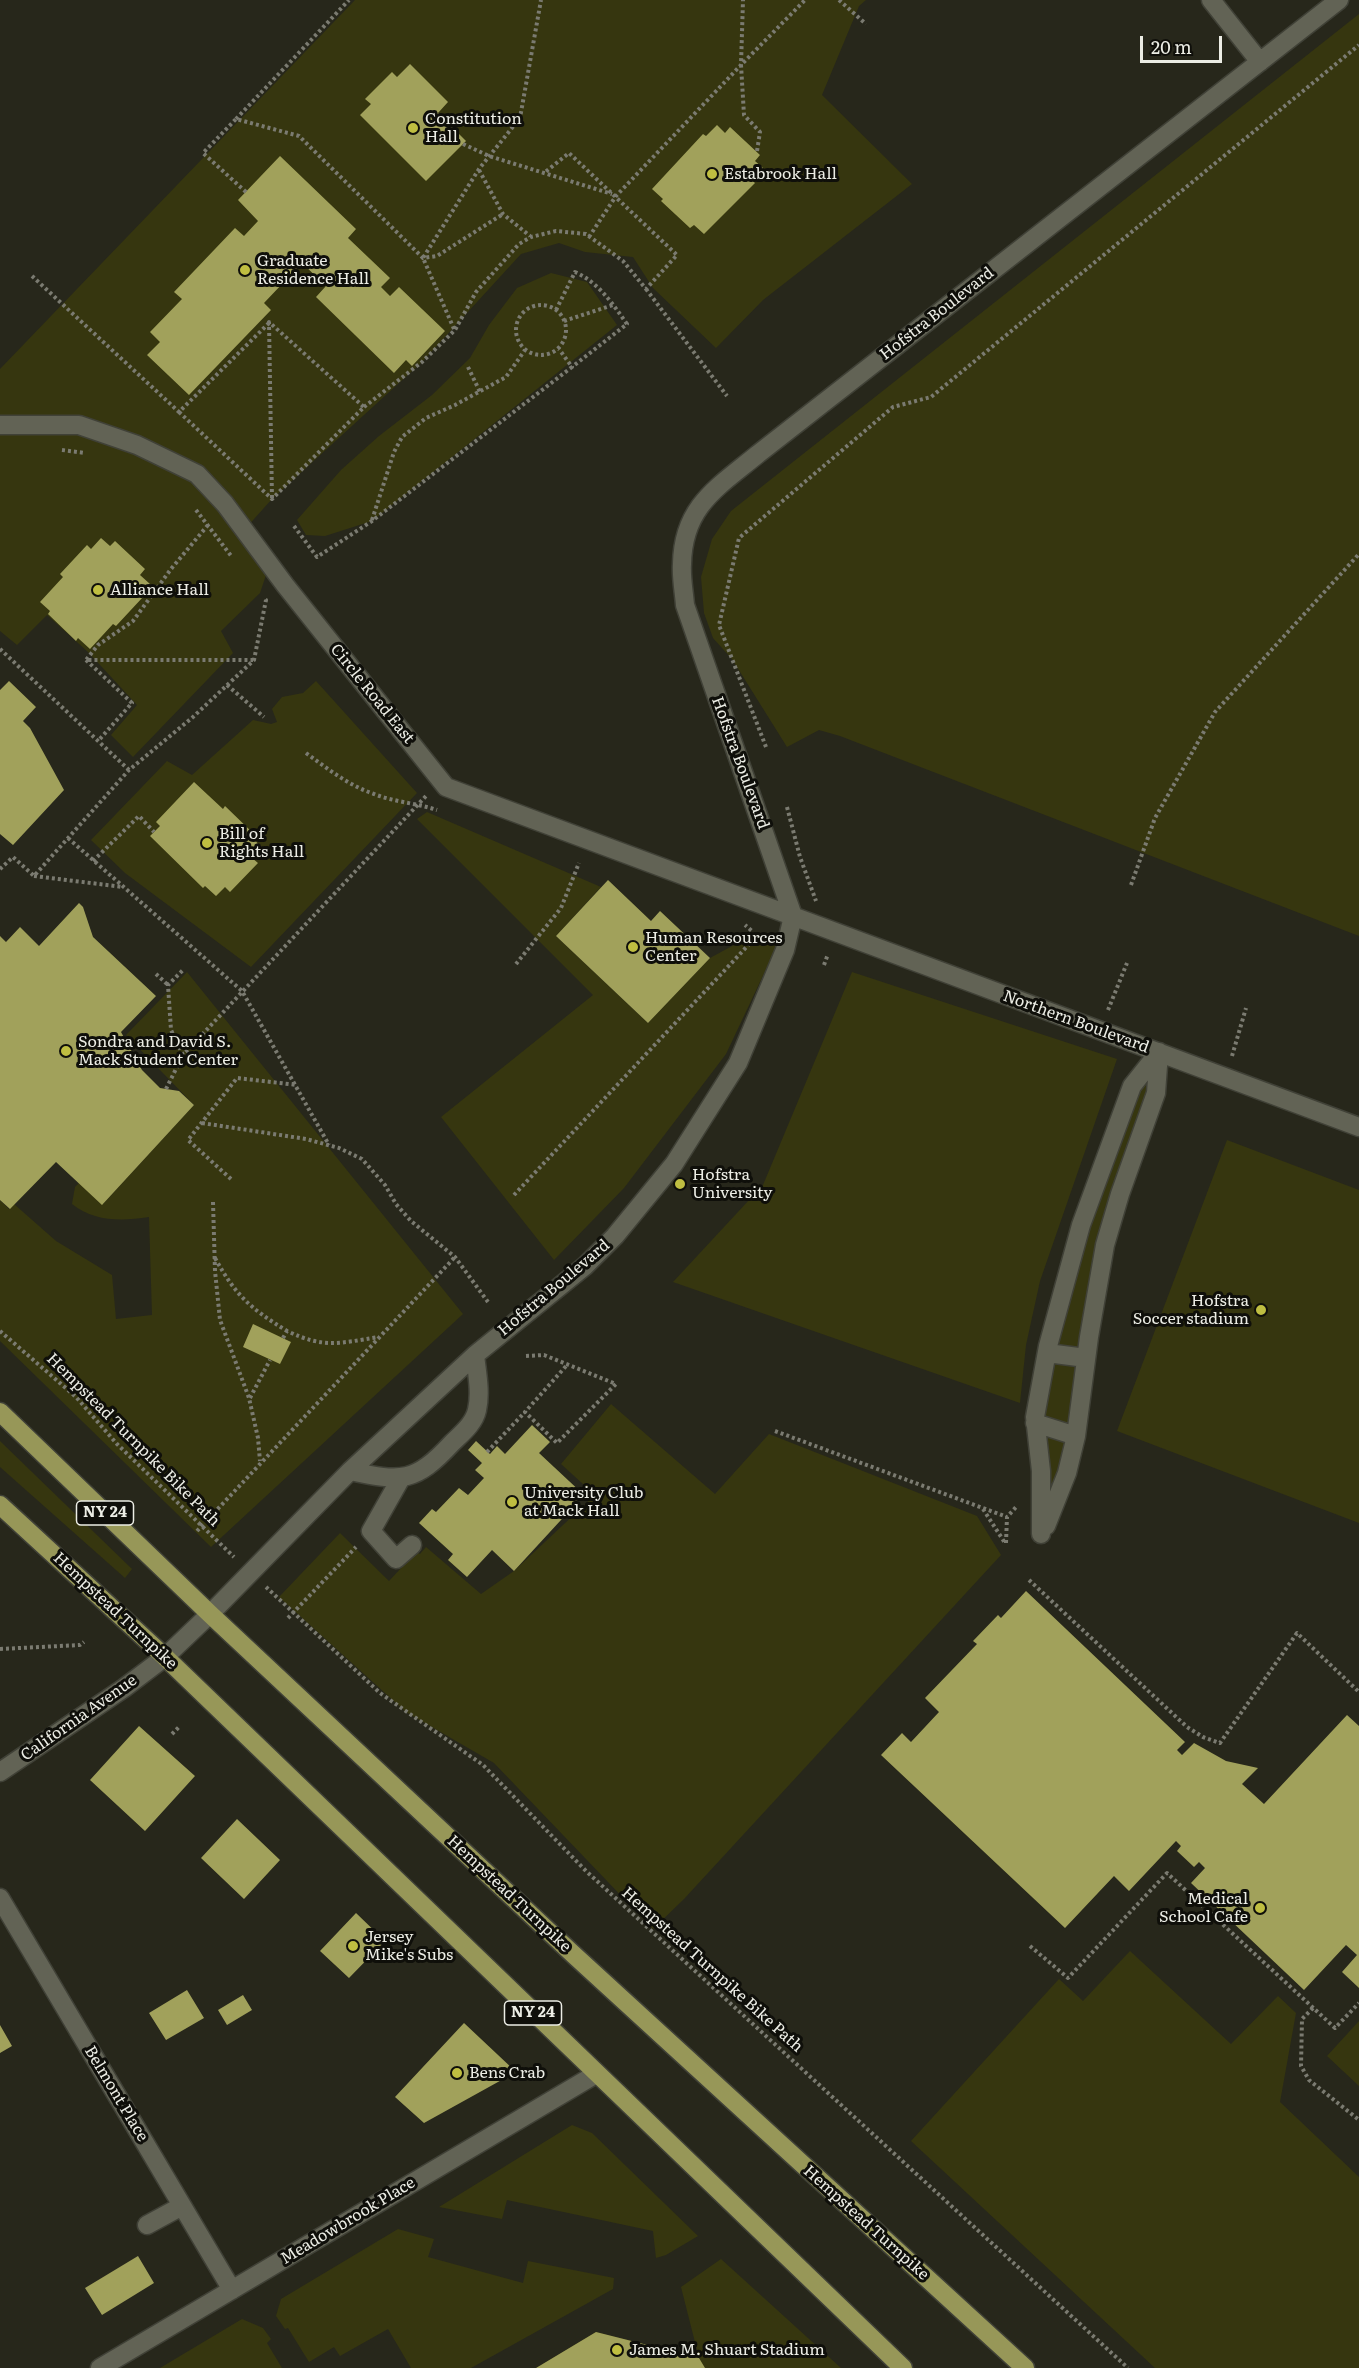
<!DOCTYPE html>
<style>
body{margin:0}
#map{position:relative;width:1359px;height:2368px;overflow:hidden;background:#27271b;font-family:Literata,serif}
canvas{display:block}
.scale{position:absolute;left:1140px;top:36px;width:82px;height:27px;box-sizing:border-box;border:3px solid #ecede5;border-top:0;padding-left:8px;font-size:18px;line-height:21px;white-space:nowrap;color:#ecede5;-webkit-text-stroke:4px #0f0f0a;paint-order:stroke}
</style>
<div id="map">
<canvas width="1359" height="2368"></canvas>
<div class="scale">20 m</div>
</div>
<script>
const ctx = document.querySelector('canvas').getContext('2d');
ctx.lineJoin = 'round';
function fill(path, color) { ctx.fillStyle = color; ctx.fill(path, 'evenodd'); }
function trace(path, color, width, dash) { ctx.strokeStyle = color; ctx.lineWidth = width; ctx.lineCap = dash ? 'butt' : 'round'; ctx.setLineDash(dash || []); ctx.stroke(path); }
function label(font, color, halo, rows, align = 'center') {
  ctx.font = font + ' Literata,serif'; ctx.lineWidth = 6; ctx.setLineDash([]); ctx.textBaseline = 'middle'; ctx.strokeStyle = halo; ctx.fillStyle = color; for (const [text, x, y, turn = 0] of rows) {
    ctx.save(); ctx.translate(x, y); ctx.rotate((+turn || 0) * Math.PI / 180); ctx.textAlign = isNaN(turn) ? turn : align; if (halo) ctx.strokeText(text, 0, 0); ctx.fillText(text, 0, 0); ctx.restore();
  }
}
fill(new Path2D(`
 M 355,0 L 866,0 L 859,6 L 822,95 L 912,184 L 763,300 L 716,348 L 653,288 L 633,257 L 585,252 L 559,243 L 521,254 L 422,362 L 272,499 L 245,529 L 269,566 L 260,593 L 221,631 L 233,653 L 133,757 L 111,735 L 137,705 L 88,652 L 47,615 L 17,645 L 0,631 L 0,369 Z
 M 1359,14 L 1359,936 L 840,736 L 819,730 L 787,747 L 732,659 L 713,638 L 704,613 L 701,577 L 712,539 L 731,511 Z
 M 551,273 L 587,282 L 617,325 L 372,521 L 325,536 L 306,535 L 297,520 L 341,470 L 379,436 L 432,395 L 470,358 L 489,325 L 517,288 Z
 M 316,681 L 417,793 L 251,967 L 125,873 L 91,840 L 167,761 L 192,775 L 253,720 L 271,724 L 277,722 L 272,709 L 282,697 L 303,693 Z
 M 427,812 L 601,887 L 556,936 L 648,1023 L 710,958 L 756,933 L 777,946 L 726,1054 L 624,1188 L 554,1260 L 441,1117 L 593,995 L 417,819 Z
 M 187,972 L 463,1314 L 211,1547 L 0,1341 L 0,1200 L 9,1209 L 14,1204 L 56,1241 L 112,1275 L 116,1319 L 152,1315 L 149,1217 C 122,1221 94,1222 72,1204 L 75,1187 L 79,1183 L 103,1204 L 194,1105 L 126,1035 Z
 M 852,972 L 1117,1059 L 1040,1281 L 1026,1345 L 1020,1403 L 673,1282 L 763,1185 Z
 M 1159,1052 L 1120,1194 L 1076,1436 L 1043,1509 L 1037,1398 L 1132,1086 Z
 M 1227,1140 L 1359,1190 L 1359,1523 L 1117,1431 Z
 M 611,1404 L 715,1494 L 769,1434 L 977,1516 L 1001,1555 L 684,1899 L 653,1929 L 494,1763 L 406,1712 L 279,1597 L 340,1533 L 389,1581 L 416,1552 L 420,1554 L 426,1547 L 481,1594 L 514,1571 L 595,1495 L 561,1464 Z
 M 0,1441 L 132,1569 L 125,1578 L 0,1467 Z
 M 1130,1951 L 1231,2044 L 1278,1996 L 1296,2013 L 1280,2102 L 1359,2177 L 1359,2368 L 1155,2368 L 911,2141 L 1059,1979 L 1083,2001 Z
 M 1359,2021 L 1359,2086 L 1327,2056 Z
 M 572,2125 L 592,2133 L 698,2236 L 666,2255 L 656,2258 L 653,2231 L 507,2200 L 502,2219 L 439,2207 Z
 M 398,2229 L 434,2239 L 428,2257 L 523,2283 L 528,2261 L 614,2278 L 613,2289 L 471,2368 L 411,2368 L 388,2329 L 340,2356 L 334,2347 L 309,2362 L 288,2328 L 285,2329 L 276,2316 L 281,2299 Z
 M 721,2259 L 841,2368 L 536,2368 L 596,2332 L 699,2358 L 681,2287 Z
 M 242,2319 L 263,2328 L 271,2339 L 267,2343 L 282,2368 L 160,2368 Z`), '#36360f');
fill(new Path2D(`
 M 410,64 L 448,102 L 438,113 L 466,141 L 426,181 L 360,115 L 371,104 L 365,99 L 392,72 L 397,77 Z
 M 717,125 L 725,133 L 730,127 L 760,155 L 755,161 L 763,168 L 752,180 L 755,183 L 704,234 L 694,225 L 690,228 L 661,201 L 663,199 L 652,189 L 703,134 L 706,136 Z
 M 280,156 L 356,229 L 348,238 L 390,278 L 381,287 L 390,296 L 399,287 L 445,331 L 412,366 L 406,360 L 394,373 L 316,297 L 326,286 L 302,263 L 264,303 L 271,310 L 189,395 L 147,355 L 160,342 L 150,332 L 182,299 L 174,292 L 235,228 L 244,236 L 258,221 L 238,200 Z
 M 101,538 L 110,546 L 115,541 L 145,569 L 140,575 L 150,584 L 140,595 L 143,597 L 116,626 L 113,624 L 90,649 L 78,638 L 76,641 L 48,614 L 50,611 L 40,602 L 63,577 L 60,574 L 87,545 L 91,549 Z
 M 9,681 L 36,707 L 23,721 L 30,728 L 64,790 L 13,845 L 0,834 L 0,690 Z
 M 194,782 L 223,809 L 225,806 L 255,835 L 252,838 L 263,848 L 252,858 L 258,863 L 230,892 L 225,887 L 216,896 L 205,886 L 203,888 L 150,836 L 160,826 L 156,822 Z
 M 608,880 L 651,921 L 660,911 L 710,958 L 648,1023 L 556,936 Z
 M 79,903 L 83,907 L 93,937 L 156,996 L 121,1032 L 142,1070 L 160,1088 L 179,1091 L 194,1105 L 102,1205 L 56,1162 L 10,1209 L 0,1200 L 0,936 L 6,942 L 20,927 L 39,946 Z
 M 253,1324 L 291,1342 L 280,1364 L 243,1347 Z
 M 532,1425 L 550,1442 L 539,1453 L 584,1495 L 514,1571 L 492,1550 L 467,1577 L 448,1560 L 453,1554 L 419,1523 L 432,1509 L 436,1512 L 459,1488 L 468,1495 L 484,1478 L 475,1470 L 482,1463 L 468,1450 L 476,1441 L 490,1454 L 497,1446 L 505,1454 Z
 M 1026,1591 L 1185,1742 L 1177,1750 L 1182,1755 L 1194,1743 L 1226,1761 L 1258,1768 L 1242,1784 L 1264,1804 L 1347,1715 L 1359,1726 L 1359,1988 L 1342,1972 L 1357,1955 L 1346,1945 L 1304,1990 L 1191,1883 L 1205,1868 L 1199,1862 L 1194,1867 L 1177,1851 L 1181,1846 L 1176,1841 L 1129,1891 L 1114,1876 L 1065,1928 L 881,1755 L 902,1733 L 911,1742 L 939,1712 L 925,1698 L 977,1644 L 973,1641 L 998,1615 L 1001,1618 Z
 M 139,1726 L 195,1776 L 145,1831 L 90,1780 Z
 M 237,1819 L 280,1860 L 244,1899 L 201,1858 Z
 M 356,1913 L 385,1941 L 349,1978 L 320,1951 Z
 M 187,1990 L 204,2018 L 166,2040 L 149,2013 Z
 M 243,1995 L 252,2010 L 227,2025 L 218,2010 Z
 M 464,2023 L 514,2070 L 507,2077 L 424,2123 L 395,2097 Z
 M 0,2025 L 12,2046 L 0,2053 Z
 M 138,2256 L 154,2283 L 102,2315 L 85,2288 Z
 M 596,2332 L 699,2358 L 705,2368 L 536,2368 Z`), '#a1a15b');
const minor = new Path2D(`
 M 1211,0 L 1260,62
 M 0,425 L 79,425 L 137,445 L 197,474 L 225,504 L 285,585 L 446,787 L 1359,1127
 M 1047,1353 L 1086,1358
 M 1035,1423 L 1076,1436
 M 350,1471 C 402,1482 415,1483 452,1443 C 461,1434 474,1424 477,1410 C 481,1393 477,1373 475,1355
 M 401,1478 L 371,1531 L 396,1559 L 412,1545
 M 1046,1526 L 1067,1473 L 1076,1436 L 1089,1337 L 1105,1245 L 1120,1194 L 1156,1093 L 1159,1052
 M 1041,1534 L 1041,1471 L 1035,1417 L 1048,1346 L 1081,1225 L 1132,1086 L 1159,1052
 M 0,1772 L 124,1688 L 165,1657 L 210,1614 L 350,1471 L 475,1355 L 585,1266 L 615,1236 L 674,1164 L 738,1063 L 785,950 L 793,916 L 685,605 C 684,592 681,577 682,564 C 683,506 718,487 758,454 L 1339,0
 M 0,1898 L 232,2290
 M 147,2225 L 182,2206
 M 100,2368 L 596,2074`);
const major = new Path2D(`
 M 0,1412 L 210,1614 L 574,1955 L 1025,2368
 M 0,1505 L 165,1657 L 903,2368`);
trace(minor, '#404137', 21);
trace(major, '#404137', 21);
trace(new Path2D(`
 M 839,0 L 866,24
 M 236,119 L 349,0
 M 463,144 L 489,156 L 612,194
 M 757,151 L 760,132 L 744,115 L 741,65 L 805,0
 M 479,170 L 503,214 L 530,236
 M 246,192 L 203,153 L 236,119 L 299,136 L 423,258 L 437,256 L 503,214
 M 589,237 L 616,196 L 741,65 L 743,0
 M 32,276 L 179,412 L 269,323
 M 646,289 L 727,396
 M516 330a25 25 0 1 1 50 0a25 25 0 1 1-50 0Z
 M 556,310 L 575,272 C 599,283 612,303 627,324 L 572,367
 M 564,321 L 613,305
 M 454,329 L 423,258 L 479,169 L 520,118 L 541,0
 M 468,367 L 480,392
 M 364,407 L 422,362 L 455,330 L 476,292 L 519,244 L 531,237 L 556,231 L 586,234 L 623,261 L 646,289 L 677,255 L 569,153 L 544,173
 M 179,412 L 272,499 L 364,407 L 269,322 L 272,499
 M 62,450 L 85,453
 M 196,510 L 232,557
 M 372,520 L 394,452 L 402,437 L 426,418 L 455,405 L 506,377 L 525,350
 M 208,525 L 171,569 L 133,621 L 98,645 L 86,660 L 253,660
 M 294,526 L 317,557 L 372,521 L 572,367 L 559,349
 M 0,649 L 129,770
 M 86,660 L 132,703 L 98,741
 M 227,685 L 264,717
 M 766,747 L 719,625 L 739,538 L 893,407 L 931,397 L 1359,45
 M 306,753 C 328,769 348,785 374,794 C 394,802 416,803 437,810
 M 787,807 L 800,857 L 816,901
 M 68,838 L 242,991 L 329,1145
 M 93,861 L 139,816 L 154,832
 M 0,869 L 13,857 L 34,876 L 129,770 L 193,717 L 254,660 L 266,600 L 264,598
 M 34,876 L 123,887
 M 1131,885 L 1155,818 L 1215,712 L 1359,554
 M 516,964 L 561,908 L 579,863
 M 824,965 L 828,954
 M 156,974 L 168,985
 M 1108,1010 L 1127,963
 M 183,1055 L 171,1030 L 168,985 L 183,970
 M 1232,1056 L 1246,1008
 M 166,1089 L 183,1055 L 426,796
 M 202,1123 L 306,1139 L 339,1148 L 362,1159 L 385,1185 L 396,1204 L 411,1221 L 455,1257 L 488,1302
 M 231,1179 L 188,1140 L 237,1078 L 297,1085
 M 514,1195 L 754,939 L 752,931 L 745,925
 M 213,1202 L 215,1271 L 220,1320 L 249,1398 L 258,1438 L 260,1461
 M 215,1258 C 236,1296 250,1308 287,1331
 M 0,1331 L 76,1397 L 117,1444 L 234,1557
 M 283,1338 L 287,1331 C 325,1349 339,1343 379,1337
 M 526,1356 L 544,1355 L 616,1384 L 557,1443 L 525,1412 L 567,1365
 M 250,1398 L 270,1360
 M 775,1431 L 1007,1517
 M 487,1452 L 525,1412
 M 983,1509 L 1005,1543
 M 197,1531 L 455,1257
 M 1006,1543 L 1007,1517 L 1017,1506
 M 1029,1580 L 1187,1727 L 1203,1737 L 1220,1743 L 1297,1633 L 1359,1692
 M 266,1587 L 380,1693 L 483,1765 L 586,1871 L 1128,2368
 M 288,1618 L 356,1547
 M 0,1649 L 80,1645 L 84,1642
 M 172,1734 L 179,1727
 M 1030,1946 L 1068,1978 L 1167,1873 L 1335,2028 L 1359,2003
 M 1313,2008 L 1302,2019 L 1301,2066 L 1309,2080 L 1359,2120`), '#7b7b71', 4, [3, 3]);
trace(minor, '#626355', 18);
trace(major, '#979758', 18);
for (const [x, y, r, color] of [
 [413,128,6,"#bfbe41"],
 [712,174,6,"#bfbe41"],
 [245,270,6,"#bfbe41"],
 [98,590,6,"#bfbe41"],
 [207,843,6,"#bfbe41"],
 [633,947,6,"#bfbe41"],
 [66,1051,6,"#bfbe41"],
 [680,1184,6,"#bfbe41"],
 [1261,1310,6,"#bfbe41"],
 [512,1502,6,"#bfbe41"],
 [1260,1908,6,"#bfbe41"],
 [353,1946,6,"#bfbe41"],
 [457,2073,6,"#bfbe41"],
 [617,2350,6,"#bfbe41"]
]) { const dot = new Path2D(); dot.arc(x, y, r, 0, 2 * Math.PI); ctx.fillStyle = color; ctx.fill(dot); trace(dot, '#0f0f0a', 2); }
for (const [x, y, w] of [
 [105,1513,57],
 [533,2013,57]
]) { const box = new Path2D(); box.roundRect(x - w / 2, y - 12, w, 24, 4.5); ctx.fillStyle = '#0f0f0a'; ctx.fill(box); trace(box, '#ecede5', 1.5); }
label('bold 15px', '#ecede5', null, [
 ["NY 24",105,1513],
 ["NY 24",533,2013]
]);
label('16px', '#ecede5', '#0f0f0a', [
 ["Constitution",425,119],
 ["Hall",425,137],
 ["Estabrook Hall",724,174],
 ["Graduate",257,261],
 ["Residence Hall",257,279],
 ["Alliance Hall",110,590],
 ["Bill of",219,834],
 ["Rights Hall",219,852],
 ["Human Resources",645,938],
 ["Center",645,956],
 ["Sondra and David S.",78,1042],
 ["Mack Student Center",78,1060],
 ["Hofstra",692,1175],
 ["University",692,1193],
 ["Hofstra",1249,1301,"right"],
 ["Soccer stadium",1249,1319,"right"],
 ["University Club",524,1493],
 ["at Mack Hall",524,1511],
 ["Medical",1248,1899,"right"],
 ["School Cafe",1248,1917,"right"],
 ["Jersey",365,1937],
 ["Mike's Subs",365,1955],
 ["Bens Crab",469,2073],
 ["James M. Shuart Stadium",629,2350]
], 'left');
label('16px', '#ecede5', '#0f0f0a', [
 ["Hofstra Boulevard",937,314,-38],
 ["Circle Road East",372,694,51],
 ["Hofstra Boulevard",740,763,70],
 ["Northern Boulevard",1076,1022,20],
 ["Hofstra Boulevard",554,1288,-40],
 ["Hempstead Turnpike Bike Path",133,1440,45],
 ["Hempstead Turnpike",115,1611,43],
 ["California Avenue",79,1718,-35],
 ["Hempstead Turnpike",509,1894,43],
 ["Hempstead Turnpike Bike Path",712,1970,42],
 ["Belmont Place",116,2094,59],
 ["Meadowbrook Place",348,2221,-31],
 ["Hempstead Turnpike",866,2223,42]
]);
</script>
